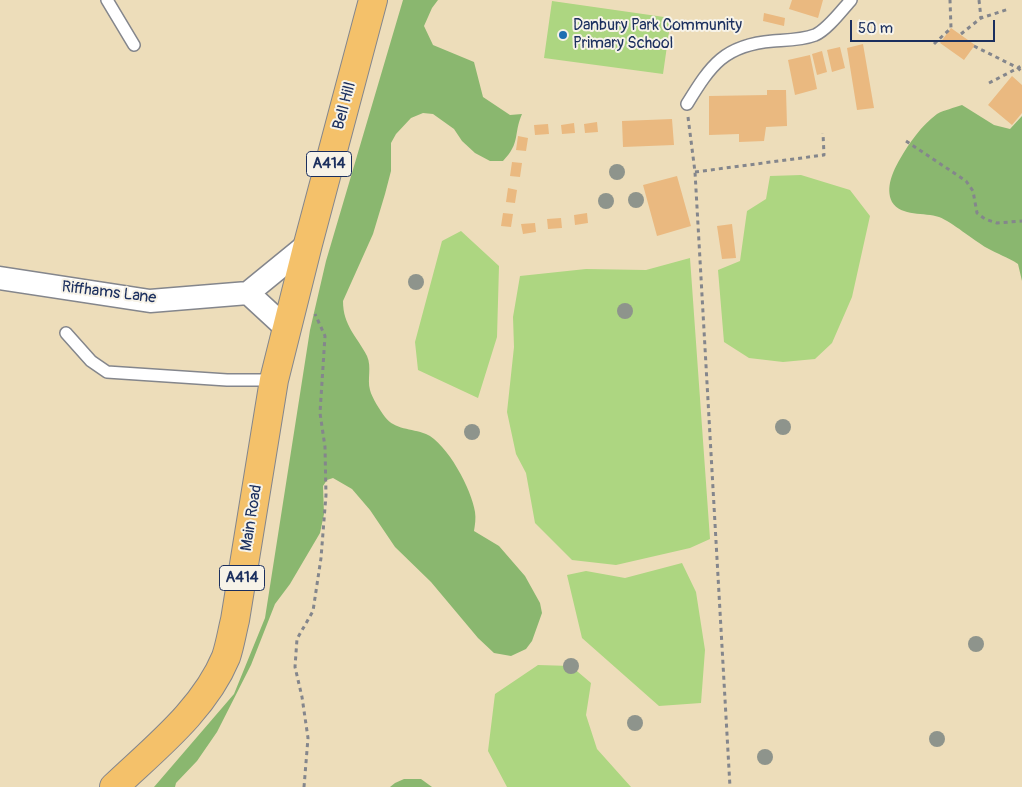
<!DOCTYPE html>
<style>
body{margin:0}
#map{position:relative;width:1022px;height:787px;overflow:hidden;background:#edddba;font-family:Pangolin,sans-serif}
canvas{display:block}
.scale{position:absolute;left:850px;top:20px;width:145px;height:22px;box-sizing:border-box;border:2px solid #1b2f5e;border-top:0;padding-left:6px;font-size:15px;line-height:18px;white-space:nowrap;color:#1b2f5e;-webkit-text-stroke:4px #f7f3e8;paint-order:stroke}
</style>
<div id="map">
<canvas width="1022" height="787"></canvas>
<div class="scale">50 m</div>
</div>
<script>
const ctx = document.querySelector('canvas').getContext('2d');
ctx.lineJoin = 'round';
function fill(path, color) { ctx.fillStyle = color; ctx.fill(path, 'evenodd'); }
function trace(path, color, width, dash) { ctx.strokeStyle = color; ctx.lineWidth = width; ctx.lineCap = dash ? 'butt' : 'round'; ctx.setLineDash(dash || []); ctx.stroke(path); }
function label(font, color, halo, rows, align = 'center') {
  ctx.font = font + ' Pangolin,sans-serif'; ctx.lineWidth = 4; ctx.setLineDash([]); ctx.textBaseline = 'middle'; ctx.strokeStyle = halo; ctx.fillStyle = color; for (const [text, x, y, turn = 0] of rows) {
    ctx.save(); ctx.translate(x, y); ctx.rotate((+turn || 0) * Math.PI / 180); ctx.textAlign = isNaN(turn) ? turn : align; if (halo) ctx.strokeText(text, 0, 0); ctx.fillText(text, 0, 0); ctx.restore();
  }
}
fill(new Path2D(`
 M 552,1 L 671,18 L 663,74 L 544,58 Z
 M 801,175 L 850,190 L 870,216 L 852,297 L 832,343 L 815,359 L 783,362 L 749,358 L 724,342 L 718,270 L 740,261 L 747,211 L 766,199 L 770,176 Z
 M 461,231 L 499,266 L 497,337 L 478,398 L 418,370 L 415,342 L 442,241 Z
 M 690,258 L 710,539 L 690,548 L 616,565 L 572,560 L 535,523 L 526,473 L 516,454 L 507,412 L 514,347 L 513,317 L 520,276 L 586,269 L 646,270 Z
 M 682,563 L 696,592 L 705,650 L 701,703 L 659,706 L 582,638 L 567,575 L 586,571 L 625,578 Z
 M 538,665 L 571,666 L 591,683 L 586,715 L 597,749 L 631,787 L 507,787 L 488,751 L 495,694 Z`), '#add681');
fill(new Path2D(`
 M 403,0 L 438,0 L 432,8 L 424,26 L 433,45 L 474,62 L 483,97 L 510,115 L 522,114 C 513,135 521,142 503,161 L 490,161 L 475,153 L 462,141 L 454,129 L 433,114 L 423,113 L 411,118 L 396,134 L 391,143 L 391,171 L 385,194 L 373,234 L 343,301 C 343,326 357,336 367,356 C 372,367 367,379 370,390 C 372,398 380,410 385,417 C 395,430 411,428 426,434 C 447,443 472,490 475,512 C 476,518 475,525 474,531 L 499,546 L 525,576 L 540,603 L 542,613 L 532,641 L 526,649 L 511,656 L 494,653 L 478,638 L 431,582 L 395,547 L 370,510 L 352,489 L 333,478 L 327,480 L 323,486 L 324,514 L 320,533 L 290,584 L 275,604 L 251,665 L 217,732 L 197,761 L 176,783 L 175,787 L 154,787 L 234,694 L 265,618 L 310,330 L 326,261 Z
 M 962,105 L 994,125 L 1010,129 L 1022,116 L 1022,281 L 1018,264 C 1008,257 997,254 987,248 C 973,240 952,222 939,217 C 925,212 901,217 892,202 C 885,188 893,171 900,159 C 909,143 922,125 937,114 C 944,110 954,108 962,105 Z
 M 404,779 L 421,779 L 432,787 L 390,787 L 395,783 Z`), '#8ab76f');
fill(new Path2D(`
 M 792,0 L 823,0 L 818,18 L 789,9 Z
 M 764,13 L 785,18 L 784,26 L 763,21 Z
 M 951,28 L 975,45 L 964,60 L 940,43 Z
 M 863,44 L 874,108 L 857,110 L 847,48 Z
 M 840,47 L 845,68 L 832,72 L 827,50 Z
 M 822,51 L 827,72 L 817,75 L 812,54 Z
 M 810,55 L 817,89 L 795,95 L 788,60 Z
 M 1012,76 L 1022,85 L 1022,113 L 1012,125 L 988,105 Z
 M 767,90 L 786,90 L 787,126 L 766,127 L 764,141 L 739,142 L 739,134 L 709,135 L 709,96 L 767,95 Z
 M 672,119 L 674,145 L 623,147 L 622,121 Z
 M 597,122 L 598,132 L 585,133 L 584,124 Z
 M 574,123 L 575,133 L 562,134 L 561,125 Z
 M 548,124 L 549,134 L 535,135 L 534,125 Z
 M 518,136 L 528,138 L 526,151 L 516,150 Z
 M 512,162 L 522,163 L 520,177 L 510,176 Z
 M 677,176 L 691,226 L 657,236 L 643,185 Z
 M 508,188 L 517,190 L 515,203 L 506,202 Z
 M 503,213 L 513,214 L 511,227 L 501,226 Z
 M 587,213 L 588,223 L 575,225 L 574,215 Z
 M 561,218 L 562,228 L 548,229 L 547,219 Z
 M 535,223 L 536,232 L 523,234 L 521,224 Z
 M 732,224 L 736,258 L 722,259 L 717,226 Z`), '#eab980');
const lane = new Path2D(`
 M 107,0 L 134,45
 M 687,104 C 711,65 724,45 773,41 C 786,40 802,40 815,35 C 827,30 842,10 851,0
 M 66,333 L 91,361 L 107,372 L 227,380 L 274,380`);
const street = new Path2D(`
 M 0,278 L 150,301 L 248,293 L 308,244
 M 248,293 L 286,328`);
const primary = new Path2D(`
 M 114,787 C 155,748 204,710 226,657 C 230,645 232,632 235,620 L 274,380 L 308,244 L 373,0`);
trace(lane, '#84868c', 14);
trace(street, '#84868c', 25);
trace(primary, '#84868c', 30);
trace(new Path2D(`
 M 979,0 L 981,18
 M 961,34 L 981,18 L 1009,9
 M 934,44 L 951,28 L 950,0
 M 974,46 L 1018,68 L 1022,65
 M 989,83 L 1018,68 L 1022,72
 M 688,117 L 695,172 L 730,787
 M 906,141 L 966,181 L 973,191 L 977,213 L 985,219 L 997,223 L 1022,221
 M 695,172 L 824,155 L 823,133
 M 304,787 L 308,738 L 302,697 L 295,667 L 297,639 L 313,611 L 321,558 L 326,495 L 325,447 L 320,413 L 325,336 L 315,314`), '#84868c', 3, [4, 4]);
trace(lane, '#fff', 11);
trace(street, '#fff', 22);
trace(primary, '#f4c16a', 28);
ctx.fillStyle = '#8e948c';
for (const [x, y] of [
 [617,172],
 [636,200],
 [606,201],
 [416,282],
 [625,311],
 [783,427],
 [472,432],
 [976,644],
 [571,666],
 [635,723],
 [937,739],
 [765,757]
]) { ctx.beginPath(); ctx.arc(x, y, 8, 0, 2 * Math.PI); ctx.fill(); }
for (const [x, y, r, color] of [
 [563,35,5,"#1f6fb2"]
]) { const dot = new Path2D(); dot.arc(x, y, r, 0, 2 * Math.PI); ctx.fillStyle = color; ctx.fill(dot); trace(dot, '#f7f3e8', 2); }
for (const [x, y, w] of [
 [329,164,45],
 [242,578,45]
]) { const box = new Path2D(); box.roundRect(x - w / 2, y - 12.5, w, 25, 4); ctx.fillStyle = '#f7f3e8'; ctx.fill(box); trace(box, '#1b2f5e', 1); }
label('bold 15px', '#1b2f5e', null, [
 ["A414",329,164],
 ["A414",242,578]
]);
label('16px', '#1b2f5e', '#f7f3e8', [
 ["Danbury Park Community",573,26],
 ["Primary School",573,44]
], 'left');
label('16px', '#1b2f5e', '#f7f3e8', [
 ["Bell Hill",345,106,-75],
 ["Riffhams Lane",109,293,7],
 ["Main Road",252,518,-81]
]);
</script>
